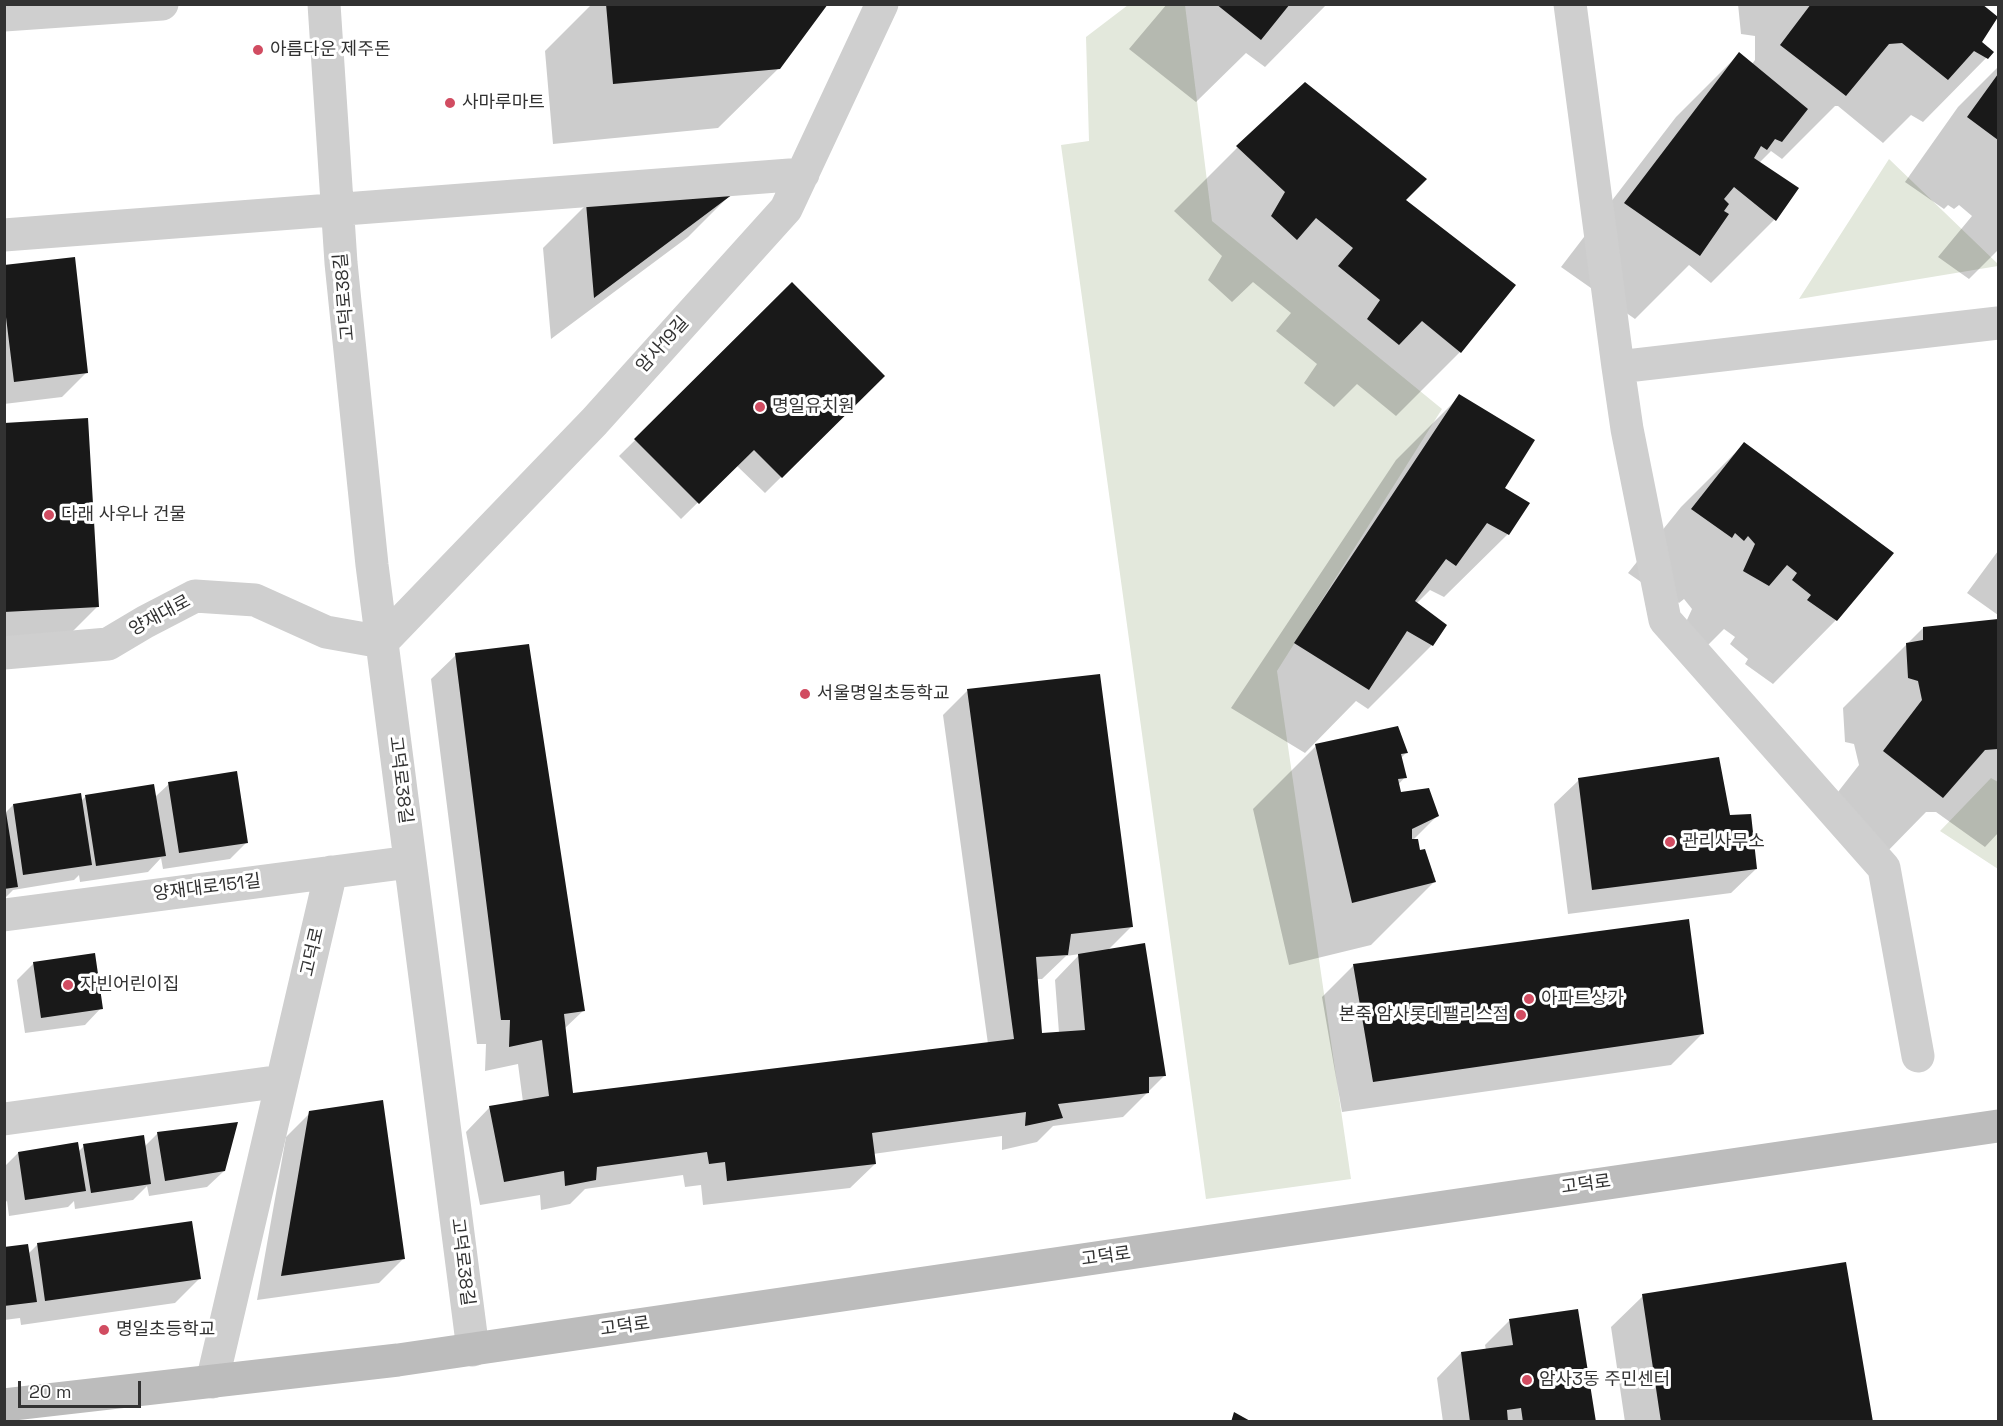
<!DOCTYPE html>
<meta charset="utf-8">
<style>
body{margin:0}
#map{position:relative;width:2003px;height:1426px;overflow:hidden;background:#fff;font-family:"Space Grotesk",sans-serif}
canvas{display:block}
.frame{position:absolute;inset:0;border:6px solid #323232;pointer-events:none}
.scale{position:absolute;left:18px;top:1381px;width:123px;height:27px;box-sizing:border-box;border:3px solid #323232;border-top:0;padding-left:8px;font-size:18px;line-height:21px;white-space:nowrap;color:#323232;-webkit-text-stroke:4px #fff;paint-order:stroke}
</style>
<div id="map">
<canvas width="2003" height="1426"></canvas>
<div class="frame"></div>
<div class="scale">20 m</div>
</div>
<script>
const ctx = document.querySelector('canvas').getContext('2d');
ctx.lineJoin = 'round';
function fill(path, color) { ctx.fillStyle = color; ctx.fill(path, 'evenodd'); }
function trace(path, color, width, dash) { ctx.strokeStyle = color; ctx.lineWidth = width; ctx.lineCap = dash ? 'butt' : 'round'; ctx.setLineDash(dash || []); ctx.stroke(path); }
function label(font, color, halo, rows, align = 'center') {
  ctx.font = font + ' "Space Grotesk","Noto Sans KR",sans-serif'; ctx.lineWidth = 6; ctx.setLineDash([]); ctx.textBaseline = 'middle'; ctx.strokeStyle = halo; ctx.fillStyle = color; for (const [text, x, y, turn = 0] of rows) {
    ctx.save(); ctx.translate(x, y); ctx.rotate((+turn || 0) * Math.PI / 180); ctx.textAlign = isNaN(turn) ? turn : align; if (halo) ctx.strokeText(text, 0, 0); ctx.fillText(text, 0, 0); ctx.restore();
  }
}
fill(new Path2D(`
 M 1128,5 L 1185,5 L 1212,221 L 1442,409 L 1277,671 L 1351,1179 L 1206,1199 L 1061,145 L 1089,141 L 1086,37 Z
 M 1889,159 L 1998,264 L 1998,266 L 1799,299 Z
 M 1991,778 L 1998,782 L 1998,869 L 1940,831 Z`), '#e3e8dc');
fill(new Path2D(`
 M 592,4 L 826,4 L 779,68 L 718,128 L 553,144 L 545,51 Z
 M 1167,4 L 1327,4 L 1265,67 L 1246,53 L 1196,102 L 1129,49 Z
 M 1738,4 L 1980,4 L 1980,43 L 1991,53 L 1923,122 L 1911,115 L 1883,143 L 1838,106 L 1835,106 L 1782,159 L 1771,151 L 1759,163 L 1774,220 L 1711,283 L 1689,265 L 1635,319 L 1561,267 L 1676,117 L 1739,54 L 1752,64 L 1755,60 L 1755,36 L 1741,34 Z
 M 1998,67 L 1998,250 L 1969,279 L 1938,257 L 1972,216 L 1959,205 L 1954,209 L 1948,205 L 1944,209 L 1905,182 L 1958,107 Z
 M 1305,84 L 1404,200 L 1514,286 L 1460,352 L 1396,416 L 1357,384 L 1334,407 L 1304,383 L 1317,364 L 1276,331 L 1291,313 L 1253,282 L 1232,302 L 1208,280 L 1222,256 L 1174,211 L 1237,148 Z
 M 729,196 L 688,237 L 551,339 L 543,248 L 586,205 Z
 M 4,267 L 86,373 L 62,397 L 4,404 Z
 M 792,285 L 883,376 L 765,493 L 736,465 L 681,519 L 619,456 Z
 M 1460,396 L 1503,488 L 1508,534 L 1444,597 L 1430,590 L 1416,604 L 1432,645 L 1368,709 L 1356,701 L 1305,753 L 1231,708 L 1396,460 Z
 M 4,424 L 98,606 L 66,638 L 4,641 Z
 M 1744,444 L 1836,620 L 1773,684 L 1745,664 L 1748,659 L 1730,644 L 1735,637 L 1724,629 L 1704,649 L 1680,635 L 1692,609 L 1684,599 L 1679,603 L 1671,597 L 1667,600 L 1628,573 L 1681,507 Z
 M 1998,551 L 1998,615 L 1967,593 Z
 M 1998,620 L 1998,833 L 1985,847 L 1936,812 L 1926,812 L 1879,860 L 1820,815 L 1859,765 L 1854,744 L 1845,742 L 1843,708 L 1923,628 Z
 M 456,655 L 584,1010 L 564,1029 L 572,1095 L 988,1044 L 943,715 L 967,691 L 1132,926 L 1107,951 L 1164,1076 L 1123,1117 L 1053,1126 L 1037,1142 L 1002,1150 L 1002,1136 L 873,1154 L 875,1164 L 850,1188 L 703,1205 L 701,1185 L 685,1187 L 683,1175 L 585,1189 L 570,1204 L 541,1210 L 540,1195 L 480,1205 L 466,1132 L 490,1107 L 523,1102 L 518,1064 L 485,1071 L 486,1044 L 477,1044 L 431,679 ZM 1080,954 L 1055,980 L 1059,1033 L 1041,1035 L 1036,979 L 1042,979 L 1066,956 Z
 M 1316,746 L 1407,752 L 1401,758 L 1405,777 L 1398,785 L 1400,794 L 1437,816 L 1412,841 L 1434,882 L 1371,945 L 1289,965 L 1253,809 Z
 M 1579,780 L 1729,816 L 1756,869 L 1731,893 L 1568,914 L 1554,804 Z
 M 169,784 L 247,842 L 230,859 L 163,869 L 161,858 L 148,872 L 80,882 L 79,875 L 74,880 L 13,890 L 4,899 L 4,814 L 13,805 L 81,801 L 86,796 L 155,797 Z
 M 34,963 L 101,1008 L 85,1025 L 25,1033 L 17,980 Z
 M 1354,965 L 1703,1033 L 1671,1065 L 1342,1112 L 1322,997 Z
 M 310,1113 L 404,1258 L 379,1283 L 257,1300 L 286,1137 Z
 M 158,1133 L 224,1171 L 207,1187 L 149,1196 L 147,1186 L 133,1200 L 75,1209 L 74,1201 L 68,1207 L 9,1216 L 7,1201 L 4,1203 L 4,1167 L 18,1153 L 78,1152 L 84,1146 L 144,1147 Z
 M 37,1245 L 199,1279 L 175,1303 L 21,1325 L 20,1318 L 4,1320 L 4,1249 L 28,1254 Z
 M 1643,1296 L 1871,1422 L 1625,1422 L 1611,1327 Z
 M 1509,1321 L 1594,1422 L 1443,1422 L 1437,1378 L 1461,1353 L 1486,1350 L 1485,1345 Z`), '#0003');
fill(new Path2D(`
 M 606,4 L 828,4 L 780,69 L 613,84 Z
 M 1216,4 L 1290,4 L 1261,40 Z
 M 1811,4 L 1982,4 L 1998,17 L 1982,42 L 1994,52 L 1988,59 L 1974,51 L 1948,80 L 1902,43 L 1889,44 L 1846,96 L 1780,45 Z
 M 1739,52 L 1808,109 L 1782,142 L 1775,139 L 1767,150 L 1761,146 L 1754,158 L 1799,188 L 1776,221 L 1734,187 L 1724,199 L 1729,204 L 1724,211 L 1729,214 L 1700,256 L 1624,203 Z
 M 1998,74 L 1998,140 L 1967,117 Z
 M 1305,82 L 1427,179 L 1406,200 L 1516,285 L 1461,353 L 1422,321 L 1399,345 L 1367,319 L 1380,300 L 1338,266 L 1353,248 L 1316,218 L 1297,240 L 1271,216 L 1285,192 L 1236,146 Z
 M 733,194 L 594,298 L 586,203 Z
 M 75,257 L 88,373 L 14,382 L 4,301 L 4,265 Z
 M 792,282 L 885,376 L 782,478 L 754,450 L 699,504 L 634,439 Z
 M 1459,394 L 1535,440 L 1505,488 L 1530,503 L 1509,535 L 1487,523 L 1456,566 L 1446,559 L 1415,601 L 1447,625 L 1433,646 L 1407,631 L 1369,690 L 1294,643 Z
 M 88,418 L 99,607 L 4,612 L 4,423 Z
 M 1744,442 L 1894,553 L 1837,621 L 1807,600 L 1811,595 L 1792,580 L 1797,573 L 1787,565 L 1769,586 L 1743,571 L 1755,544 L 1748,536 L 1744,541 L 1735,533 L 1732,538 L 1691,509 Z
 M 1998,619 L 1998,749 L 1985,750 L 1943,798 L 1883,751 L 1922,700 L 1918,681 L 1908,678 L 1906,643 L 1923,640 L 1923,627 Z
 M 529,644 L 585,1011 L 564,1014 L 573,1093 L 1014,1039 L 967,689 L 1100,674 L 1133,927 L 1071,934 L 1068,955 L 1036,957 L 1042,1033 L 1085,1030 L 1078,954 L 1145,943 L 1166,1076 L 1149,1077 L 1149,1093 L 1058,1104 L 1063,1118 L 1025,1126 L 1026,1112 L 872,1133 L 876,1164 L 727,1181 L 725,1162 L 709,1164 L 707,1152 L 597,1167 L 596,1180 L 565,1186 L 564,1171 L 504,1182 L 489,1106 L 549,1096 L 542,1040 L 509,1047 L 510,1020 L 501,1020 L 455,653 Z
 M 1398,726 L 1408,753 L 1401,754 L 1407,778 L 1398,779 L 1401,792 L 1429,788 L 1439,816 L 1412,829 L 1412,839 L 1418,839 L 1420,850 L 1425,849 L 1436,882 L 1352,903 L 1315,744 Z
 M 1719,757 L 1730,815 L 1751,814 L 1757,869 L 1592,890 L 1578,778 Z
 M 237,771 L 248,843 L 179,853 L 168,782 Z
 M 154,784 L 166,856 L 96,866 L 85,795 Z
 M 81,793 L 92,865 L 23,875 L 13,804 Z
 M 6,812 L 18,887 L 4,889 L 4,813 Z
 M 1689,919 L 1704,1034 L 1373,1082 L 1353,964 Z
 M 95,953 L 103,1009 L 41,1018 L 33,962 Z
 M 383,1100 L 405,1259 L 281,1276 L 309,1111 Z
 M 238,1122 L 225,1171 L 165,1181 L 157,1132 Z
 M 144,1135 L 151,1184 L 91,1193 L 83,1144 Z
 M 78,1142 L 86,1191 L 25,1200 L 18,1152 Z
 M 192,1221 L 201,1279 L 45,1301 L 37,1243 Z
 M 28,1244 L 37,1302 L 4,1306 L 4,1247 Z
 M 1846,1262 L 1873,1422 L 1661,1422 L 1642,1294 Z
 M 1578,1309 L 1596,1422 L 1523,1422 L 1521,1408 L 1507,1410 L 1508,1422 L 1470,1422 L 1461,1352 L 1513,1345 L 1509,1319 Z
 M 1234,1412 L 1252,1422 L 1231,1422 Z`), '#191919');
trace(new Path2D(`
 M 324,4 L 341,263 L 372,565 L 473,1350
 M 1570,4 L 1618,367
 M 4,15 L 162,4
 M 4,235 L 803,174
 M 4,653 L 108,644 L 145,622 L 195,596 L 255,600 L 326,632 L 382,642 L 594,422 L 786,209 L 882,4
 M 4,915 L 410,862
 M 1918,1056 L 1884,868 L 1665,620 L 1627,429 L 1618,367 L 1998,323
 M 4,1119 L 282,1081
 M 212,1382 L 331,872`), '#cfcfcf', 33);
trace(new Path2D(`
 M 4,1405 L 398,1360 L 1998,1126`), '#bcbcbc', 33);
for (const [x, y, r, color] of [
 [258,50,6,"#d14c61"],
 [450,103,6,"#d14c61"],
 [760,407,6,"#d14c61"],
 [49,515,6,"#d14c61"],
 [805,694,6,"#d14c61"],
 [1670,842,6,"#d14c61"],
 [68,985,6,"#d14c61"],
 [1529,999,6,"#d14c61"],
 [1521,1015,6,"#d14c61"],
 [104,1330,6,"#d14c61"],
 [1527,1380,6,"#d14c61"]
]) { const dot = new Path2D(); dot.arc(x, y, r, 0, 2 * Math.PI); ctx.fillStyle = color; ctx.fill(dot); trace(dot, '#fff', 2); }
label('18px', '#323232', '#fff', [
 ["아름다운 제주돈",270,50],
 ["사마루마트",462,103],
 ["명일유치원",772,407],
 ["다래 사우나 건물",61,515],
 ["서울명일초등학교",817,694],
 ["관리사무소",1682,842],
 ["자빈어린이집",80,985],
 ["아파트상가",1541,999],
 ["본죽 암사롯데팰리스점",1509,1015,"right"],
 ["명일초등학교",116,1330],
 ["암사3동 주민센터",1539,1380]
], 'left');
label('18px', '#323232', '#fff', [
 ["고덕로38길",345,297,-95],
 ["암사19길",663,345,-48],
 ["양재대로",160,616,-28],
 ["고덕로38길",400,780,83],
 ["양재대로151길",207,888,-7],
 ["고덕로",313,952,-77],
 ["고덕로",1586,1185,-8],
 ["고덕로",1106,1257,-8],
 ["고덕로38길",462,1262,83],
 ["고덕로",625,1327,-8]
]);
</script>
